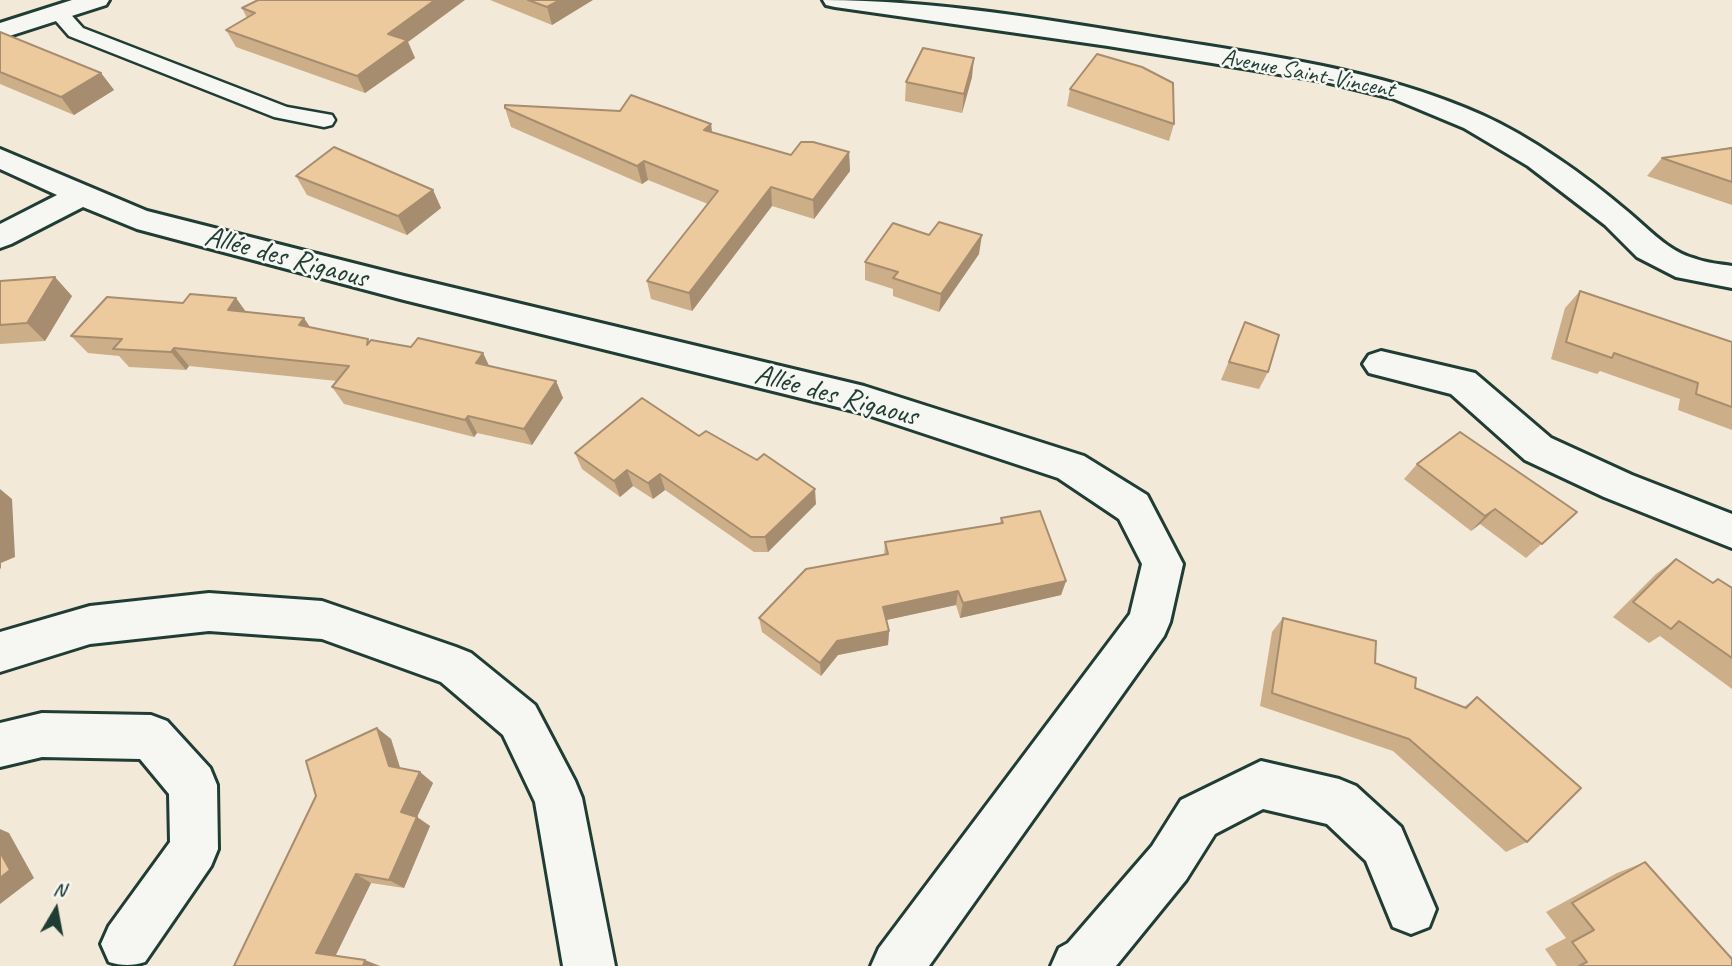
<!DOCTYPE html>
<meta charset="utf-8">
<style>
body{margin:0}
#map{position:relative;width:1732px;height:966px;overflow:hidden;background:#f3e9d9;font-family:Caveat,sans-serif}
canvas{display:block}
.north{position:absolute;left:21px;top:875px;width:70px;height:70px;-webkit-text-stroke:5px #f6f6f2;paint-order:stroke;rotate:10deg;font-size:19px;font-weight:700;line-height:28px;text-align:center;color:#1f3d34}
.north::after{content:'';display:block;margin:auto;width:24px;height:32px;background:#1f3d34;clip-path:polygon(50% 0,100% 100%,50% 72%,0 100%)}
</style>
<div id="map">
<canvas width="1732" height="966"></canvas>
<div class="north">N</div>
</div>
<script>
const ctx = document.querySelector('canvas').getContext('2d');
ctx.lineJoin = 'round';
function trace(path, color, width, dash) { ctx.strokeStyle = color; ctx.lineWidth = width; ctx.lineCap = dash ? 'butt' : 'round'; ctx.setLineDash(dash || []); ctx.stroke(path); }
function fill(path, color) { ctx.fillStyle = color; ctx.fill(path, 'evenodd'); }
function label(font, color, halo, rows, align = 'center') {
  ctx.font = font + ' Caveat,sans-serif'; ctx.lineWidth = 5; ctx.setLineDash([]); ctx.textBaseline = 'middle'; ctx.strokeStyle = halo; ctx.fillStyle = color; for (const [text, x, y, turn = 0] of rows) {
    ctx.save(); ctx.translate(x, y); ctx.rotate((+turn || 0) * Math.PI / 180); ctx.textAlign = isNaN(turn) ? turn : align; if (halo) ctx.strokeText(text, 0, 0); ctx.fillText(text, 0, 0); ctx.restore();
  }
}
const service = new Path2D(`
 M 58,6 L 65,8 L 83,28 L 287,107 L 332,115 L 335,120 L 332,125 L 324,127 L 274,117 L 69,36 L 48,12 Z`);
const minor = new Path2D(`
 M 72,0 L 109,0 L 106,5 L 0,39 L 0,23 Z
 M 823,0 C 935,0 1048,20 1159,38 C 1268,56 1379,69 1482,115 C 1531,137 1586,176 1627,211 C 1649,229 1667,251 1696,259 C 1707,263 1720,264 1732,266 L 1732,288 L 1676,277 L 1637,257 L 1605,225 L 1528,166 L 1464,128 L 1392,98 L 1322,81 L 1108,46 L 835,7 L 826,5 Z
 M 0,149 L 147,211 L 404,276 L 864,386 L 1084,456 L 1147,495 L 1183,564 L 1170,622 L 1164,636 L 929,966 L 871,966 L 879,948 L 1130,614 L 1142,564 L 1119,519 L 1058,478 L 862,413 L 404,300 L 137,229 L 83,207 L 11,244 L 0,248 L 0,224 L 57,195 L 0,169 Z
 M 1381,351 L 1475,373 L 1551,438 L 1632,475 L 1732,514 L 1732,548 L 1604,497 L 1525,460 L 1451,394 L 1369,373 L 1363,364 L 1369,355 Z
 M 209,593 L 322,601 L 456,647 L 471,653 L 535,705 L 575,781 L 582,798 L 615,966 L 563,966 L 535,802 L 503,735 L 441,682 L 322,639 L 209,631 L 90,644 L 0,672 L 0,632 L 90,606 Z
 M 42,713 L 151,715 L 167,721 L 210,768 L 217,785 L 218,849 L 211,866 L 145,962 C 133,966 121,966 109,962 L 101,944 L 109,926 L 170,842 L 169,794 L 140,759 L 42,757 L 0,767 L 0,723 Z
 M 1261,761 L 1339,779 L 1356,786 L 1401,827 L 1436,909 L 1429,927 L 1411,934 L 1393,927 L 1366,861 L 1327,824 L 1263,809 L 1215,834 L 1186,880 L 1116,966 L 1051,966 L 1059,948 L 1068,943 L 1152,846 L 1181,800 Z`);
trace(service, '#1f3d34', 5);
trace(minor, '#1f3d34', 6);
fill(service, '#f6f6f2');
fill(minor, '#f6f6f2');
fill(new Path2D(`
 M 490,0 L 592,0 L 552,25 Z
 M 242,8 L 408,42 L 415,58 L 365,93 L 236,47 L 226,30 L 247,18 Z
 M 0,32 L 101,73 L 114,90 L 74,115 L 0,84 Z
 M 972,77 L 962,113 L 905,101 L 906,82 Z
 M 1070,89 L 1174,124 L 1169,141 L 1067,106 Z
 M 505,108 L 711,124 L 712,132 L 791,155 L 849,152 L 850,171 L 814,219 L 772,206 L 692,311 L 651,299 L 647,281 L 708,204 L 648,180 L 642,184 L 511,127 Z
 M 1732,147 L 1732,205 L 1647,176 L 1662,158 Z
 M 296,176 L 433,190 L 441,208 L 407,235 L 307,195 Z
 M 979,254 L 939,312 L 893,296 L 893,289 L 865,280 L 865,262 Z
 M 0,281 L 72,296 L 45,341 L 0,344 Z
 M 1580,291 L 1732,342 L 1732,430 L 1678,410 L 1680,399 L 1600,371 L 1597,374 L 1551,359 L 1565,308 Z
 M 183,303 L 246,312 L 310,328 L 368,339 L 369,342 L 411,347 L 483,353 L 489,366 L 556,381 L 563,398 L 532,445 L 477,433 L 474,437 L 344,404 L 332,387 L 337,381 L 189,366 L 186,370 L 129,367 L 119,356 L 88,353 L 71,336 Z
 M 1245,322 L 1268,372 L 1259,389 L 1221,380 Z
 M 699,436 L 816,504 L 768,552 L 754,552 L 665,490 L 653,499 L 633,486 L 620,497 L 582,469 L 575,453 Z
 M 1417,464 L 1577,512 L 1526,558 L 1480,524 L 1471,531 L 1404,479 Z
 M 1001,518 L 1066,581 L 1061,595 L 960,618 L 956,605 L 886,620 L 889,631 L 888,645 L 838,655 L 821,676 L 762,632 L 759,618 L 884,555 L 885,542 L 1000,524 Z
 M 1676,559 L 1712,583 L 1718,579 L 1732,588 L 1732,689 L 1660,636 L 1649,643 L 1613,617 L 1656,574 Z
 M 1283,618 L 1375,663 L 1415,688 L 1464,707 L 1477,697 L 1527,842 L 1506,852 L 1393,751 L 1260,706 L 1272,632 Z
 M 377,728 L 391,739 L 400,768 L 420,772 L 433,783 L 417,817 L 430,826 L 404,888 L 371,883 L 335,956 L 234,966 Z
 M 1645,862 L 1732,966 L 1557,966 L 1545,949 L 1566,938 L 1546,912 L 1617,873 Z`), '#ccae88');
fill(new Path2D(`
 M 435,0 L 465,0 L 408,42 L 415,58 L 365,93 L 357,76 L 388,34 Z
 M 560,0 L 593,0 L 552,25 L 547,7 Z
 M 974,58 L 972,77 L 962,113 L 964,94 Z
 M 101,73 L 114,90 L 74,115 L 61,97 Z
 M 711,124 L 713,143 L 704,130 Z
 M 849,152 L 850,171 L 814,219 L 813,200 Z
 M 644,161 L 648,180 L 642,184 L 637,166 Z
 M 771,187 L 772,206 L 692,311 L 689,293 Z
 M 433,190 L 441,208 L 407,235 L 398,216 Z
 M 982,235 L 979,254 L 939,312 L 941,294 Z
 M 55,277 L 72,296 L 45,341 L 27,323 Z
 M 236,298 L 249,316 L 228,310 Z
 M 304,318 L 316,336 L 299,325 Z
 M 174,348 L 189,366 L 186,370 L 171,352 Z
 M 483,353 L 491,370 L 476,363 Z
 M 556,381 L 563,398 L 532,445 L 524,429 Z
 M 468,416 L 477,433 L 474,437 L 465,420 Z
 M 627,470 L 633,486 L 620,497 L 614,481 Z
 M 660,474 L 665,490 L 653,499 L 648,483 Z
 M 0,489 L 12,499 L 15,557 L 1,563 L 1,568 L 0,569 Z
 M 815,489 L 816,504 L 768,552 L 765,537 Z
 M 1495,509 L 1480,524 L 1471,531 L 1485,516 Z
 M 1066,581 L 1061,595 L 960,618 L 963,603 Z
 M 958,591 L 956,605 L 882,621 L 883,607 Z
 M 889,631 L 888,645 L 838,655 L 821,676 L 820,663 L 837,641 Z
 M 377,728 L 391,739 L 403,777 L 389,766 Z
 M 420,772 L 433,783 L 417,817 L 430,826 L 404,888 L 389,880 L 401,812 Z
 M 0,829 L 9,833 L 34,878 L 0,904 Z
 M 356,874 L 371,883 L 334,959 L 316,953 Z
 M 365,960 L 380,966 L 363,966 Z`), '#a68d6f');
const building = new Path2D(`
 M 258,0 L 435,0 L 388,34 L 407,40 L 357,76 L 226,30 L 255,13 L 242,8 Z
 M 528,0 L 560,0 L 547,7 Z
 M 0,32 L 101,73 L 61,97 L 0,72 Z
 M 923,48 L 974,58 L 964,94 L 906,82 Z
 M 1097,54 L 1142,67 L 1173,83 L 1174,124 L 1070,89 Z
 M 631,95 L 711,124 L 704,130 L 791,155 L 801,142 L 813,142 L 849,152 L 813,200 L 771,187 L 689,293 L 647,281 L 718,191 L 644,161 L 637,166 L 505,108 L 505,105 L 620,111 Z
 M 334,147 L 433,190 L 398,216 L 296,176 Z
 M 1732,148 L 1732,182 L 1662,158 Z
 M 939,222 L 982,235 L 941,294 L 893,278 L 898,272 L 865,262 L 893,223 L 929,235 Z
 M 55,277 L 27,323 L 0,325 L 0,281 Z
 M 1580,291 L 1732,342 L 1732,407 L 1696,394 L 1698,383 L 1614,353 L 1612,358 L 1566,342 Z
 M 190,294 L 236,298 L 228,310 L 304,318 L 299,325 L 368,339 L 367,345 L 371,340 L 411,347 L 418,338 L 483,353 L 476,363 L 556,381 L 524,429 L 468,416 L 465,420 L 332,387 L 349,366 L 174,348 L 171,352 L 113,349 L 122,339 L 71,336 L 107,297 L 183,303 Z
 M 1245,322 L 1279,335 L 1268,372 L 1229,362 Z
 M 642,398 L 699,436 L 706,431 L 757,460 L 764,454 L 815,489 L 765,537 L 751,537 L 660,474 L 648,483 L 627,470 L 614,481 L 575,453 Z
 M 1460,432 L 1577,512 L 1542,544 L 1495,509 L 1485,516 L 1417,464 Z
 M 1040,511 L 1066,581 L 963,603 L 958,591 L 883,607 L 889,631 L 837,641 L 820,663 L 759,618 L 806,569 L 888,554 L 885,542 L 1003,523 L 1001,518 Z
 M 1676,559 L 1713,583 L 1718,579 L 1732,588 L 1732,658 L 1679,621 L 1671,629 L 1633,602 Z
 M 1283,618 L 1376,641 L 1375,663 L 1416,678 L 1415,688 L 1466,708 L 1477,697 L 1581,788 L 1527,842 L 1409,739 L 1272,693 Z
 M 377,728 L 389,766 L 420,772 L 401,812 L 417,817 L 389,880 L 356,874 L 316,953 L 365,960 L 363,966 L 234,966 L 316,796 L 306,761 Z
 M 0,852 L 10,870 L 0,878 Z
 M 1645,862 L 1732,959 L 1732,966 L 1579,966 L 1587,962 L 1572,942 L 1594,930 L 1572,903 Z`);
fill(building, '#edca9e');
trace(building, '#a68d6f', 2);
label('24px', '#1f3d34', '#f6f6f2', [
 ["Avenue Saint-Vincent",1308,74,11]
]);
label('30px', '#1f3d34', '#f6f6f2', [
 ["Allée des Rigaous",286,258,15],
 ["Allée des Rigaous",836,396,15]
]);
</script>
